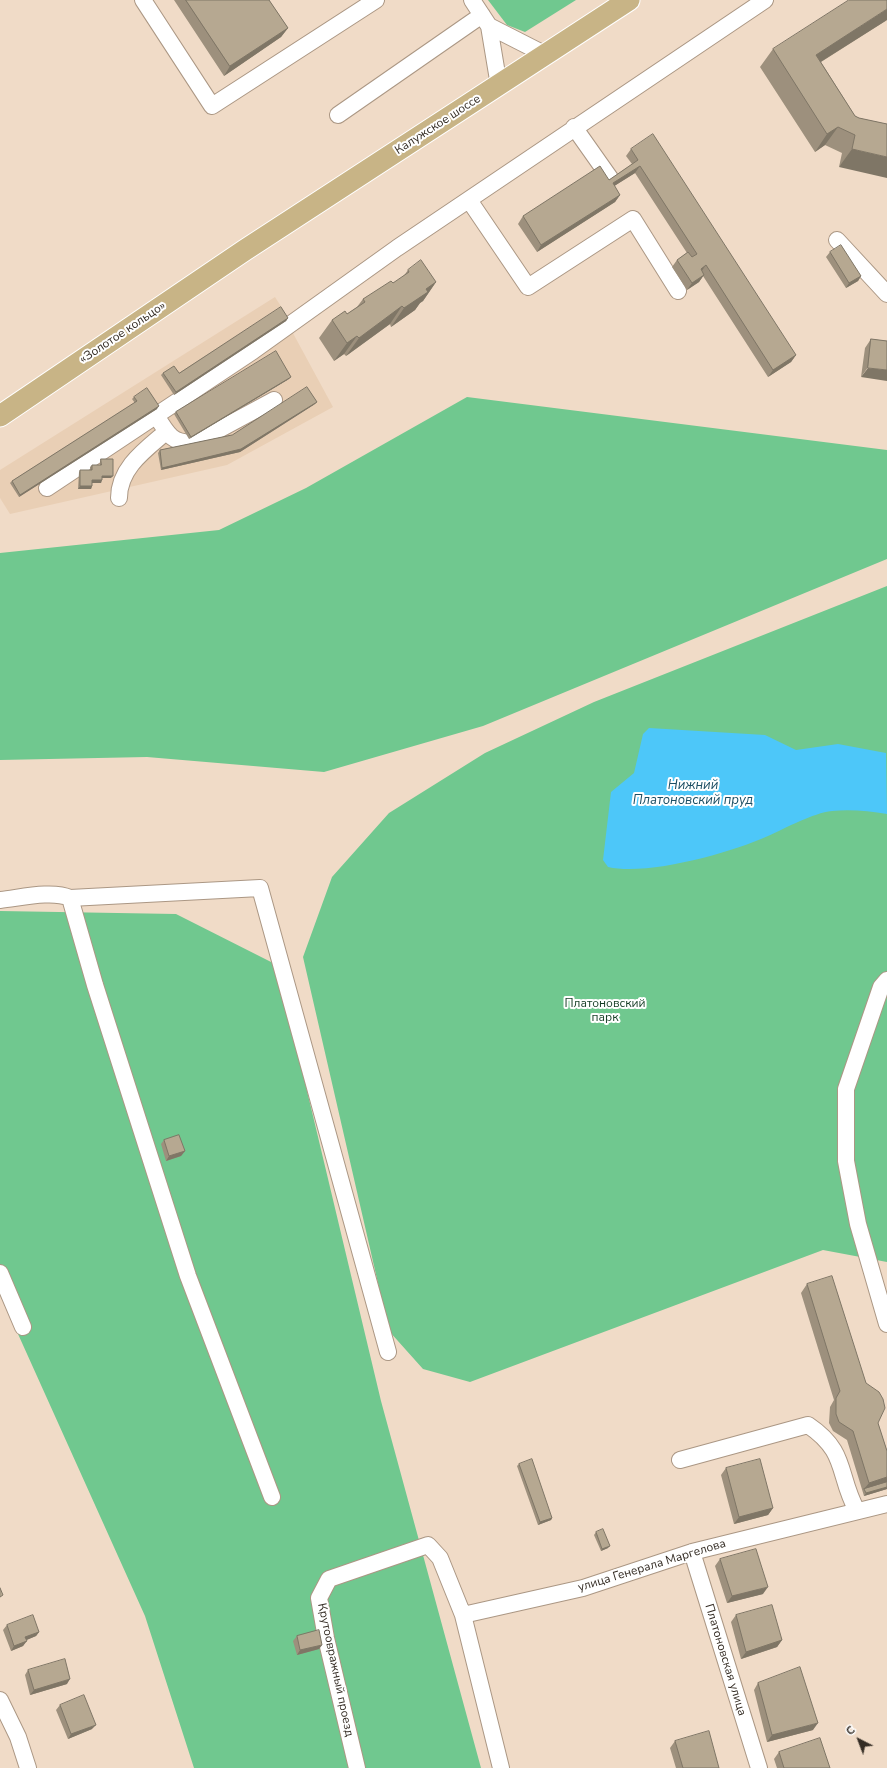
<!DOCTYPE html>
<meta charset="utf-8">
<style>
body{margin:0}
#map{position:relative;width:887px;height:1768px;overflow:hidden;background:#f0dbc7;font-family:"Nunito Sans",sans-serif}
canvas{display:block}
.north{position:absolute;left:839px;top:1720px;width:40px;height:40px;-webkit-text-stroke:3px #fff;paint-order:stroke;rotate:318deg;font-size:11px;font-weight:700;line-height:16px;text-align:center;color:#342c24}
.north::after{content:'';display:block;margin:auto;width:14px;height:18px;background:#342c24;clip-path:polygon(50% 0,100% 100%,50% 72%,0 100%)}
</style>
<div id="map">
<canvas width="887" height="1768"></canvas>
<div class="north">С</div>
</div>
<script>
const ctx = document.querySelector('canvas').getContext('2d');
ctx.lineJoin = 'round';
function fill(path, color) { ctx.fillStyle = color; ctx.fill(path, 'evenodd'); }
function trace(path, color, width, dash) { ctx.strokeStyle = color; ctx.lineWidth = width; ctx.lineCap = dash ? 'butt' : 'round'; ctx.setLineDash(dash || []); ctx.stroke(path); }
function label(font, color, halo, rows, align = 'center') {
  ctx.font = font + ' "Nunito Sans",sans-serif'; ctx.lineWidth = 4; ctx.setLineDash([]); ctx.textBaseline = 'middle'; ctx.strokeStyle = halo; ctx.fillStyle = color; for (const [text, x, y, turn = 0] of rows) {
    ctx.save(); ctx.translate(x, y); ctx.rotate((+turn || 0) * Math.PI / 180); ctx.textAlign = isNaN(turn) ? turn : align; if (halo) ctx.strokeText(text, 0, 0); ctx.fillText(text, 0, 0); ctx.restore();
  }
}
fill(new Path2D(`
 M 275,297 L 291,322 L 288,324 L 333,407 L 227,465 L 10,514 L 0,498 L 0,470 Z`), '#e9cfb5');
fill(new Path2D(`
 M 488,0 L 576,0 L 525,32 L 507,25 Z
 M 467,397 L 887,450 L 887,559 L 483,726 L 324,772 L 147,757 L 0,760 L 0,553 L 219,530 L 306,488 Z
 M 887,586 L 887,1262 L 823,1250 L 470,1382 L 423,1369 L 389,1331 L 303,957 L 332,877 L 389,813 L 485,753 L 594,702 Z
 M 0,911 L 176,914 L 277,965 L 381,1401 L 481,1768 L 194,1768 L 145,1616 L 0,1294 Z`), '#70c88f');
fill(new Path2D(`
 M 649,728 L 765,735 L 796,750 L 838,744 L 886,753 L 887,814 C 869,811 850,809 832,811 C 813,813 786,828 768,836 C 730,853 648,876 608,867 L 603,860 L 611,792 L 634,773 L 643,734 Z`), '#4dc7f9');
const minor = new Path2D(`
 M 143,0 L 212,106 L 376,0
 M 472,0 L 489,26 L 499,86
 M 489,26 L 546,55
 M 338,115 L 482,15
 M 574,127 L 610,178
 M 469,200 L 528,287 L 633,219 L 678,291
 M 837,240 L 887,294
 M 156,415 C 167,434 173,445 196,442 L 274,400
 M 47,488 L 253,351 L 397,248 L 765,0
 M 119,498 C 119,468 145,450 166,432
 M 70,898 L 95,985 L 188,1276 L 272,1497
 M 0,900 C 20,898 52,890 70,898 L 260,888 L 388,1352
 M 887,980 L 881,987 L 846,1089 L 846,1161 L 858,1224 L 887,1324
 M 0,1273 L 23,1327
 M 680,1460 L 808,1425 C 848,1452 837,1474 857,1511
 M 692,1552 L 759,1768
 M 463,1615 L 583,1588 L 692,1552 L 887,1504
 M 0,1700 L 18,1737 L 28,1768
 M 357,1768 L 326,1638 L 319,1598 L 329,1579 L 428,1545 L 440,1558 L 463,1615 L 501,1768`);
const major = new Path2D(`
 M 0,416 L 245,250 L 629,0`);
trace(minor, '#ab9784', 18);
trace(major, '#fff', 23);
trace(minor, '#fff', 16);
trace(major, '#c8b486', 21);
fill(new Path2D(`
 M 174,0 L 269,0 L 288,28 L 281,37 L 224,76 Z
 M 887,20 L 821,62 L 855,116 L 859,118 L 887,124 L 839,167 L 842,153 L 825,145 L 815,152 L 760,67 L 773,49 Z
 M 631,149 L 796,355 L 791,362 L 768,377 L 703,276 L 699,282 L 687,290 L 672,267 L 677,260 L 687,253 L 635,173 L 614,186 L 620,195 L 615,202 L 537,252 L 518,224 L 523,216 L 609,180 L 632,164 L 626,156 Z
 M 830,252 L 861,276 L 858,281 L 846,288 L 826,257 Z
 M 408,270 L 436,282 L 423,301 L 420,303 L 415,310 L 391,327 L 390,324 L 346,356 L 344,354 L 334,361 L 319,338 L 332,320 L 347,314 L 357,307 L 363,299 L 393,283 L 403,277 Z
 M 288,318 L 286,321 L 174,395 L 161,375 L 163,373 L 179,373 Z
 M 871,339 L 887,341 L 861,377 L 865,348 Z
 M 289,379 L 189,439 L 174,414 L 176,412 Z
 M 134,397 L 157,409 L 19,497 L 10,483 L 12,481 L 135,403 L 132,399 Z
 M 315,404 L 240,452 L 161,470 L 158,453 L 160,450 L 232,435 Z
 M 101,459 L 111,478 L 102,478 L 101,483 L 92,483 L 92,486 L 91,489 L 78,489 L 79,472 L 80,470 L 90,470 L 90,467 L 92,465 L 100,465 L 100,461 Z
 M 164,1140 L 185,1151 L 181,1156 L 166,1161 L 161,1144 Z
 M 807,1284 L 878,1423 L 887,1451 L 887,1489 L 864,1496 L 847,1440 L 833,1431 L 829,1423 L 830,1407 L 834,1400 L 801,1293 Z
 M 519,1464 L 552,1518 L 551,1520 L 538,1525 L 517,1466 Z
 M 726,1468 L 773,1508 L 768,1515 L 734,1524 L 721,1475 Z
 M 596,1532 L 608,1548 L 601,1551 L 594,1535 Z
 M 720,1559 L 763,1594 L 727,1603 L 715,1566 Z
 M 736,1615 L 782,1640 L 777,1647 L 741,1659 L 731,1622 Z
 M 7,1625 L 39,1632 L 36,1636 L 26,1640 L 23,1646 L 11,1651 L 3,1630 Z
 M 297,1636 L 322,1645 L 319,1649 L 297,1655 L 293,1641 Z
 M 28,1670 L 67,1684 L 30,1695 L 25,1675 Z
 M 758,1683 L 813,1730 L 767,1742 L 754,1690 Z
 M 60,1705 L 92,1729 L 68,1739 L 56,1710 Z
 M 675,1741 L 719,1768 L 676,1768 L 670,1748 Z
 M 779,1752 L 830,1768 L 777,1768 L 774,1759 Z`), '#9d907d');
fill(new Path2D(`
 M 887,9 L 887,20 L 803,73 L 816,55 Z
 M 288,28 L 281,37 L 224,76 L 230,66 Z
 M 838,127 L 825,145 L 815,152 L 827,134 Z
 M 852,149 L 887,157 L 887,178 L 839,167 Z
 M 640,166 L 635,173 L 608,190 L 613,183 Z
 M 620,195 L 615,202 L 537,252 L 541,245 Z
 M 706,265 L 701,272 L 701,269 Z
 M 704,275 L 699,282 L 687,290 L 692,283 Z
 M 861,276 L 858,281 L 846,288 L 849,283 Z
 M 436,282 L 423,301 L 420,303 L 415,310 L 391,327 L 404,308 L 426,289 Z
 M 402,306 L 390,324 L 346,356 L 359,338 Z
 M 288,318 L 286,321 L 174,395 L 176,392 Z
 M 357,336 L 344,354 L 334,361 L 347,343 Z
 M 796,355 L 791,362 L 768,377 L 773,370 Z
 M 868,368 L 887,370 L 887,381 L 861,377 Z
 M 291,377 L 289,379 L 189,439 L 191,437 Z
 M 317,402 L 315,404 L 240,452 L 161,470 L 162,468 Z
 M 159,406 L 157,409 L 19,497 L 20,495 Z
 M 102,476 L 113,476 L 111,478 L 101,478 Z
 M 92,480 L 102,480 L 101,483 L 91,483 Z
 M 80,486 L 92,486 L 91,489 L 78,489 Z
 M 185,1151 L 181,1156 L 166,1161 L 169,1156 Z
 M 887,1477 L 887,1484 L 864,1489 L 869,1483 Z
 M 887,1487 L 887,1489 L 864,1496 L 866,1493 Z
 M 773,1508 L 768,1515 L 734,1524 L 739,1517 Z
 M 552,1518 L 551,1520 L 538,1525 L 540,1522 Z
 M 610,1546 L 608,1548 L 601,1551 L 602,1549 Z
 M 768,1587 L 763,1594 L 727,1603 L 732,1596 Z
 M 39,1632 L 36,1636 L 22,1642 L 25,1637 Z
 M 782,1640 L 777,1647 L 741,1659 L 746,1652 Z
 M 27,1641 L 23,1646 L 11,1651 L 14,1646 Z
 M 322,1645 L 319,1649 L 297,1655 L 300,1650 Z
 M 70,1679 L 67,1684 L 30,1695 L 34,1690 Z
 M 818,1723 L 813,1730 L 767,1742 L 772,1735 Z
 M 96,1725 L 92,1729 L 68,1739 L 71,1734 Z`), '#7f7666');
const building = new Path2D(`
 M 186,0 L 269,0 L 288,28 L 230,66 Z
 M 849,0 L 887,0 L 887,9 L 816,55 L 855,116 L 859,118 L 887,124 L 887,157 L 852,149 L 855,135 L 838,127 L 827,134 L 773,49 Z
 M 653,134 L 796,355 L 773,370 L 706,265 L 701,269 L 704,275 L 692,283 L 677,260 L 688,252 L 692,257 L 697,254 L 640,166 L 613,183 L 620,195 L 541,245 L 523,216 L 600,166 L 609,180 L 638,160 L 631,149 Z
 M 841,245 L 861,276 L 849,283 L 830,252 Z
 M 421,260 L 436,282 L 426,289 L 428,292 L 404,308 L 402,306 L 359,338 L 357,336 L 347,343 L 332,320 L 345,311 L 347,314 L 365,302 L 363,299 L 391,281 L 393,283 L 409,272 L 408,270 Z
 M 281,307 L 288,318 L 176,392 L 163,373 L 174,366 L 179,373 Z
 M 871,339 L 887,341 L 887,370 L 868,368 Z
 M 276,351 L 291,377 L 191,437 L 176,412 Z
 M 307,387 L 317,402 L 241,449 L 162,468 L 160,450 L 232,435 Z
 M 147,388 L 159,406 L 20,495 L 12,481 L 137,401 L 134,397 Z
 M 101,459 L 113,459 L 113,476 L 102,476 L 102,480 L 92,480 L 92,486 L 80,486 L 80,470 L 92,470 L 92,465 L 101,465 Z
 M 179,1135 L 185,1151 L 169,1156 L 164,1140 Z
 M 832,1276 L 866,1383 L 879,1392 L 883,1399 L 885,1408 L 878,1423 L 887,1451 L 887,1477 L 869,1483 L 853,1431 L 839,1422 L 836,1414 L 836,1398 L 840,1391 L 807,1284 Z
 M 532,1459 L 552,1518 L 540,1522 L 519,1464 Z
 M 760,1459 L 773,1508 L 739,1517 L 726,1468 Z
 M 887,1482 L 887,1487 L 866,1493 L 864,1489 Z
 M 603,1529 L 610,1546 L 602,1549 L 596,1532 Z
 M 756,1549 L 768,1587 L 732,1596 L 720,1559 Z
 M 0,1588 L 3,1595 L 0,1597 Z
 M 772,1605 L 782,1640 L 746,1652 L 736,1615 Z
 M 33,1615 L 39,1632 L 25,1637 L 27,1641 L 14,1646 L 7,1625 Z
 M 319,1630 L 322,1645 L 300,1650 L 297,1636 Z
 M 65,1659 L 70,1679 L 34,1690 L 28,1670 Z
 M 800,1667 L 818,1723 L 772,1735 L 758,1683 Z
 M 84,1695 L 96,1725 L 71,1734 L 60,1705 Z
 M 709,1731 L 719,1768 L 683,1768 L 675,1741 Z
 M 820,1738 L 830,1768 L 784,1768 L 779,1752 Z`);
fill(building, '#b6a891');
trace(building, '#7f7666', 1);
label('12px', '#342c24', '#fff', [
 ["Калужское шоссе",438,125,-33],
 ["«Золотое кольцо»",123,333,-34],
 ["улица Генерала Маргелова",652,1566,-17],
 ["Платоновская улица",725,1660,73],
 ["Крутоовражный проезд",335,1670,78]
]);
label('12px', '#143c24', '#fff', [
 ["Платоновский",605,1004],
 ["парк",605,1018]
]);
label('italic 13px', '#1d4f64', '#fff', [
 ["Нижний",693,786],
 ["Платоновский пруд",693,801]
]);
</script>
